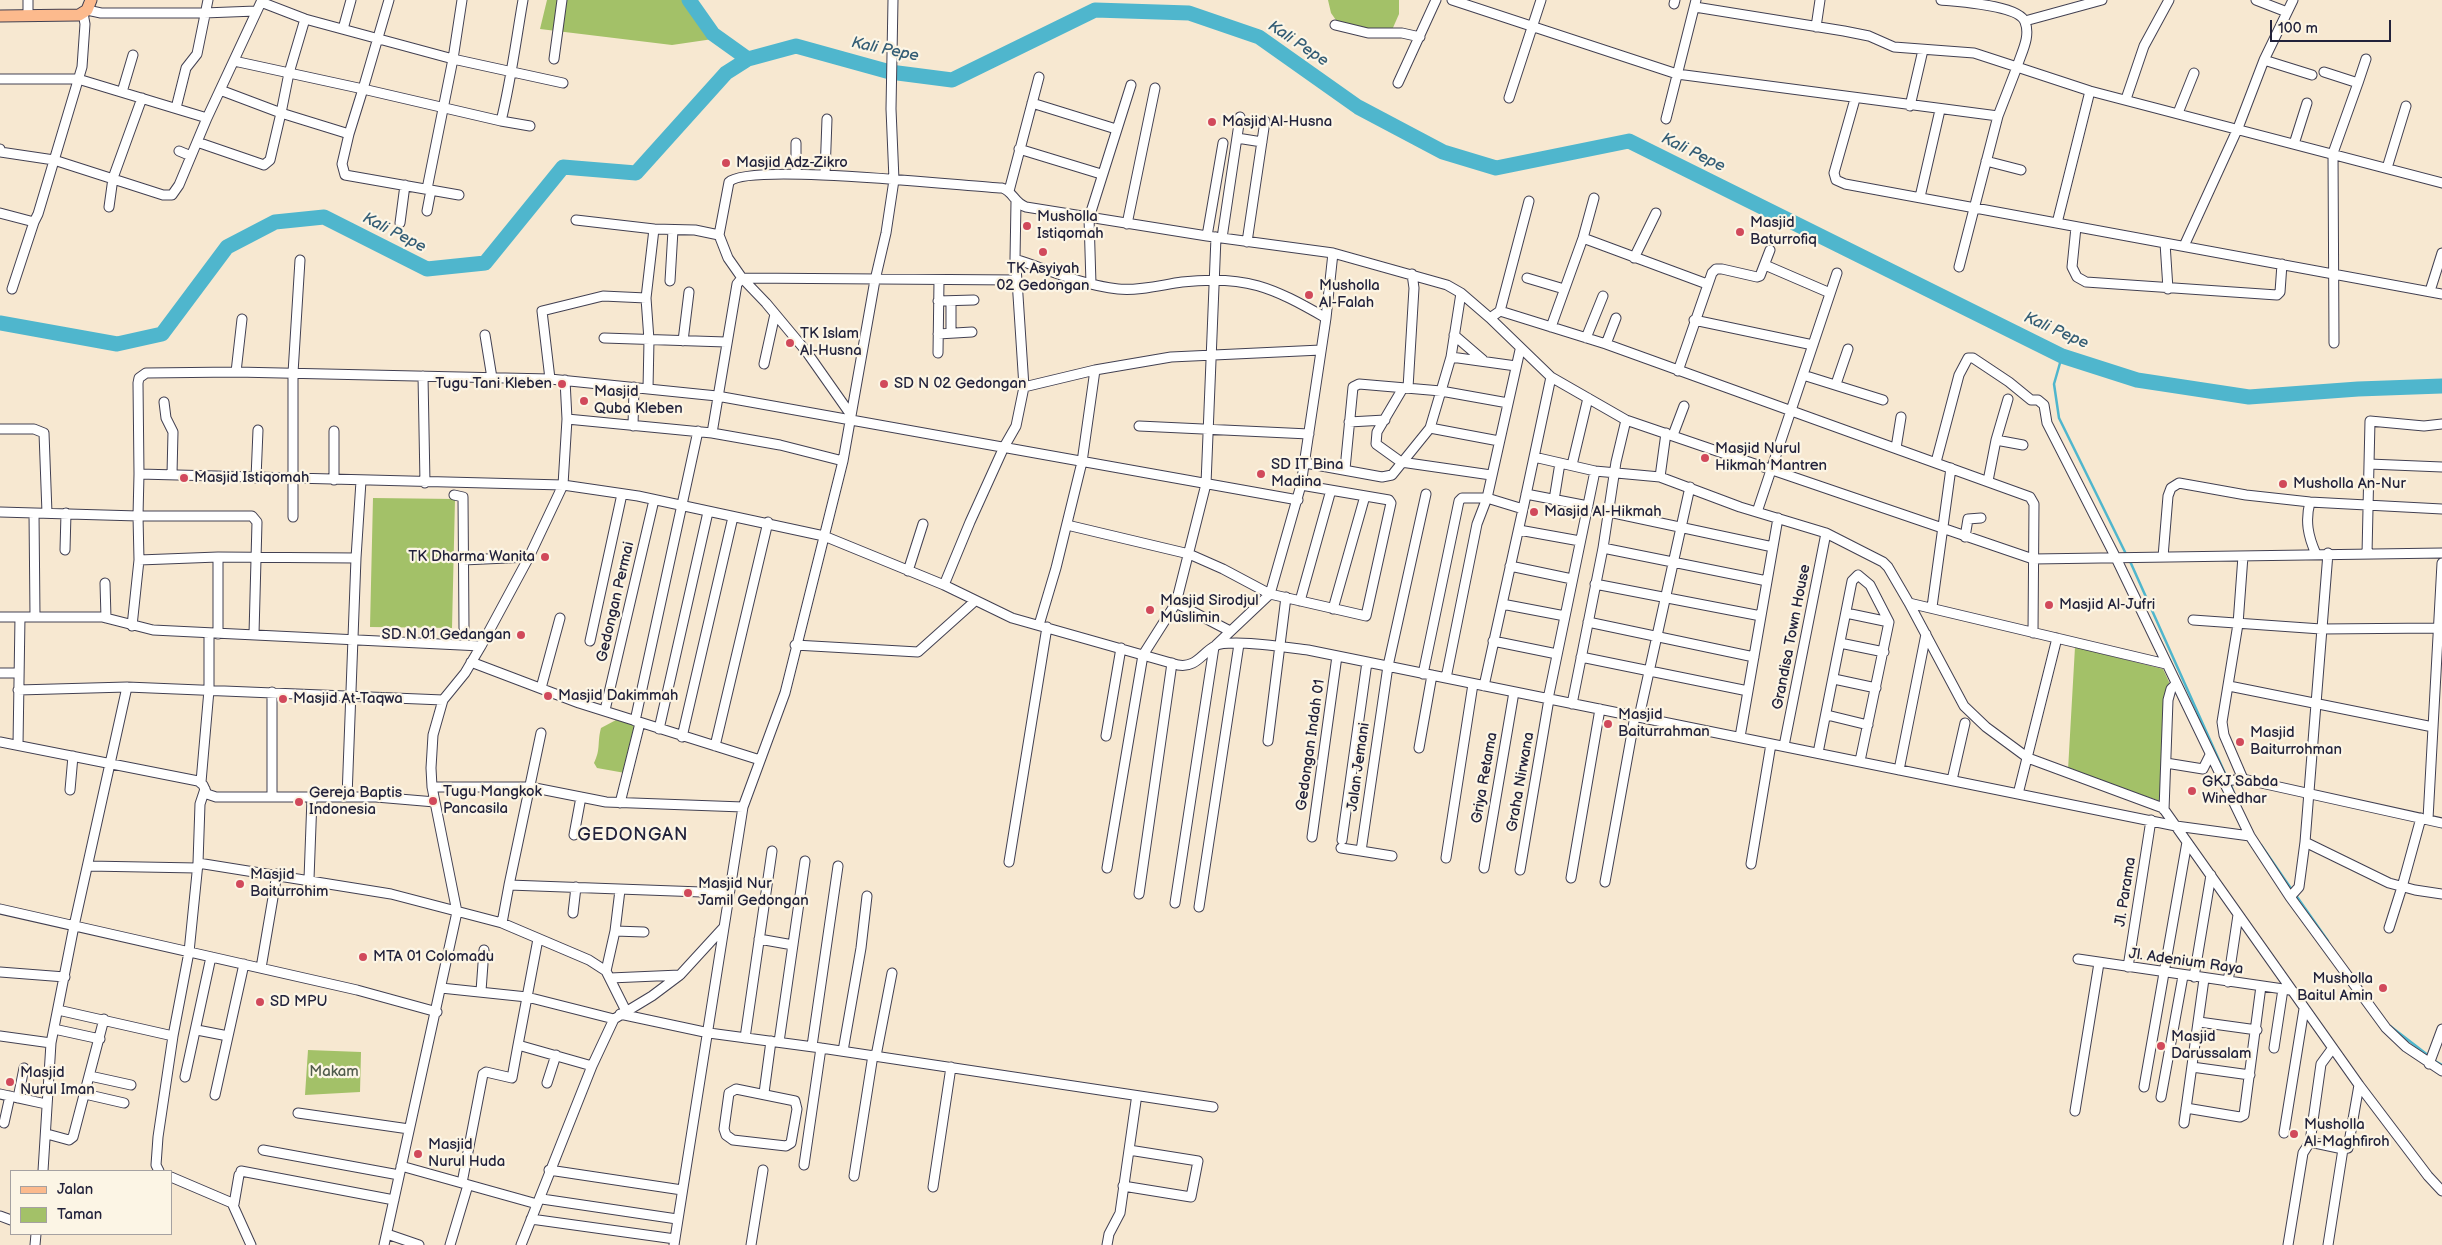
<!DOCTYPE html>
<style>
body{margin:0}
#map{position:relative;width:2442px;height:1245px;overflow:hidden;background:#f7e8d1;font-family:"Balsamiq Sans",sans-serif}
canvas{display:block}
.legend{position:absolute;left:10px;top:1170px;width:162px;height:65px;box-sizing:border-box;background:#fcf5e5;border:1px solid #a5a1a1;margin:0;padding:6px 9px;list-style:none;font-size:15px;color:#22223b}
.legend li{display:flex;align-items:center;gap:10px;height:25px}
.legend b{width:25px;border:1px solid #a5a1a1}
.scale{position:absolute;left:2270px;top:20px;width:121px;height:22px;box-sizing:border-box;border:2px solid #22223b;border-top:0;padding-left:6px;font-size:15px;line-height:18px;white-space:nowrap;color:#22223b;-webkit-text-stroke:4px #fcf5e5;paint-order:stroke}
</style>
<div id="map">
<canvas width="2442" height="1245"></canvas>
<ul class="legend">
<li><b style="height:6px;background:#fcba8d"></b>Jalan</li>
<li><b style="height:14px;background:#a3c168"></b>Taman</li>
</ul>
<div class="scale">100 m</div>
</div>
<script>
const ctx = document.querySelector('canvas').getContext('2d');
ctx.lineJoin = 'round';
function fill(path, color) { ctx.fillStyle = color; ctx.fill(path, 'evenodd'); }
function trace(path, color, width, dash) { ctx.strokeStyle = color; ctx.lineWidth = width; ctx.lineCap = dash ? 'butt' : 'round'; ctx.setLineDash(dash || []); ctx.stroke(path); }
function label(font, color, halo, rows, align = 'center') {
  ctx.font = font + ' "Balsamiq Sans",sans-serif'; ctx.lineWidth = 4.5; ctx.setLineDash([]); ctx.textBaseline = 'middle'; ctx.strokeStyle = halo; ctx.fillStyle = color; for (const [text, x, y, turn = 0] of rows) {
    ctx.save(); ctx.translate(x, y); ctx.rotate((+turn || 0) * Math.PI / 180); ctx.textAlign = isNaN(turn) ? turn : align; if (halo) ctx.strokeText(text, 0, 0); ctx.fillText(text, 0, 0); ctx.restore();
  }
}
fill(new Path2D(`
 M 547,0 L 686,0 L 713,39 L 672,45 L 540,29 Z
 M 1328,0 L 1399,0 L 1399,14 L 1392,30 L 1381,32 L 1338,23 L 1331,13 Z
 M 373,498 L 455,499 L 452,628 L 370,627 Z
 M 2075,647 L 2163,669 L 2169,682 L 2163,802 L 2068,770 Z
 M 616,720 L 637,726 L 625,773 L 597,768 L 594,763 C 601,749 597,743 601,728 Z
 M 308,1050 L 361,1052 L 360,1092 L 305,1095 Z`), '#a3c168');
trace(new Path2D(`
 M 2062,356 L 2054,384 L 2059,418 L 2126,554
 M 2129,559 L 2227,778
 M 2230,783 L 2235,796
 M 2261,845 L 2292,890
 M 2295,894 L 2328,941
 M 2390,1026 L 2429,1056
 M 2435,1061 L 2442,1065`), '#4fb6cd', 2.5);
trace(new Path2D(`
 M 689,0 L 713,34 L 748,59
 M 0,323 L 117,344 L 162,334 L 227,247 L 275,222 L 324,217 L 427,269 L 485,263 L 563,167 L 636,173 L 726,73 L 748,59 L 796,46 L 890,72 L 952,80 L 1095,10 L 1189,13 L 1259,37 L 1358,107 L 1443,152 L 1496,168 L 1629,141 L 2062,356 L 2137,380 L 2249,397 L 2358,389 L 2442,386`), '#4fb6cd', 15);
const minor = new Path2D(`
 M 28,0 L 28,16
 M 389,0 L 363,89 L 501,121 C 511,81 516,40 523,0
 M 462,0 L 453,59 L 563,83
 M 1452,0 L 1677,74 L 1998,116
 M 1941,0 C 1959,2 2019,5 2025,22 C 2031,37 2021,53 2017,67 L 2090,91 L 2442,183
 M 2256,0 L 2287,12
 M 261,2 L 305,19 L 453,59 L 427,189
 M 1674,4 L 1675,0
 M 1695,7 L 1844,31 L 1869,36 L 1894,47 L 1974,53 L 2017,67 L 1998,116 L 1959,267
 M 87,10 L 101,13 L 204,13 L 256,11
 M 305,19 L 289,73 L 281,113 L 349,134 L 342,164 L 345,175 L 459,195
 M 2025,21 L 2102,0
 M 1335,25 L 1368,33 L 1402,33 L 1420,37
 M 1816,27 L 1820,0
 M 343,29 L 351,0
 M 554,59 L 562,0
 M 2264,60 L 2312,75
 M 234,61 L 363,89 L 349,134
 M 2324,72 L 2358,83 L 2333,153 L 2334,343
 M 0,79 L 78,79 L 207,118
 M 1398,83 L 1436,0
 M 2358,83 L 2366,59
 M 122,92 L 133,55
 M 1509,98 L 1541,0
 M 1855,99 L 1834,173 L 1836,180 L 1845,184 L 2442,294
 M 2126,99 L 2144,46 L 2169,0
 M 1032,103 L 1116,129
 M 1910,106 L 1923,50
 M 176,108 L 186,68 L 197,54 L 208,0
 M 2178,113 L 2194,73
 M 1666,119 L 1696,0
 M 501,121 L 530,126
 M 1237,138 L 1262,142
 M 197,142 L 264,165 L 270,160 L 281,113 L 220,90
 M 2294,144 L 2307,103
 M 0,149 L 0,152 L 54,160 L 163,195 L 172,195 L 179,185 L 207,118 L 262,0
 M 1019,149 L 1101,174
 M 179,151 L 191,156
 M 1986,161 L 2021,170
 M 2387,168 L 2406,106
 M 796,174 L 796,143
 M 825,174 L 827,119
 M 1009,191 L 1039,77
 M 1920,197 L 1940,110
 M 1016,202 L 1015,259 C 1049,270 1082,285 1118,289 C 1139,291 1161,285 1182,282 C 1246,275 1272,287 1326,318
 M 109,207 L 113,178 L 142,98
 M 427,211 L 431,190
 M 0,213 L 34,222 L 38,214 L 82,67 L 85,24 L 83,13
 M 576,220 L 654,229 L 695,230 L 719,235 L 728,258 L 742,278 L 766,303 L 806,351 L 851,415
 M 400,223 L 405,185
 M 2057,223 L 2090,91
 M 1127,224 L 1155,88
 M 2076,227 L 2072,267 L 2077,277 L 2086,282 L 2277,295 L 2280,292 L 2282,264
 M 719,235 L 729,182 C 748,162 963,186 1002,188 C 1013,191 1014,203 1026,207 L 1207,236 L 1333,253 L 1447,285 L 1461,293 L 1490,318 L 1551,377 L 1626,420 L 2033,559 L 2442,553
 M 1207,236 L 1223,143
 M 1222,238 L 1240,117
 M 1583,238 L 1707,284
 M 1247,242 L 1265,121
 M 2165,243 L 2168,289
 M 2184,246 L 2238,128 L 2264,60 L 2293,0
 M 1634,258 L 1656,213
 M 1015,259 L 1017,280
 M 1765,265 L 1830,293
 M 1527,278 L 1564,289
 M 670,281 L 673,230
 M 1091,284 L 1089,218 L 1131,85
 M 12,289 L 34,222
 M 2430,291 L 2442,253
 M 646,298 L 654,229
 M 938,301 L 974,300
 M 951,301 L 951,333
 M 1500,311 L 1606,344 L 2030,497 L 2034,504 L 2033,633
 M 1490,318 L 1500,311 L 1529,201
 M 1694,320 L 1813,345
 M 1551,327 L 1583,238 L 1594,198
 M 938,334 L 972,332
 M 485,335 L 492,378
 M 1454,335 L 1483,360
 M 604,338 L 726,342
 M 1586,338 L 1603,296
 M 683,341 L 689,292
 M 1606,344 L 1616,318
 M 938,353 L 939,281
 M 1451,357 L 1461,293
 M 764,364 L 775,314
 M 1678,371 L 1712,273 L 1716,269 L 1722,269 L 1757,277 L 1760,276 L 1770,250
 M 236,372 L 242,319
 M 1803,375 L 1883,400
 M 423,376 L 425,483
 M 550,379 L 542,311 L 603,296 L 646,298 L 649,340 L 648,389
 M 1836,384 L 1848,349
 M 1024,387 L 1095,370 L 1171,357 L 1321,350
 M 1403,388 L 1377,432 L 1376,444 L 1401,462 L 1491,475
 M 1408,388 L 1414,288 L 1412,274
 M 164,402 L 166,418 L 173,432 L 172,474
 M 1508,403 L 1441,391 L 1451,357 L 1516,366
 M 567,419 L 712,433 L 780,445 L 843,461
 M 1349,422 L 1385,420
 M 633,426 L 634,387
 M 1139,426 L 1309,434
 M 1430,428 L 1499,441
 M 0,429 L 34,429 L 44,433 L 47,513
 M 712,433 L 737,284 L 742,278 L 1017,280 L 1024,387 L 1016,426 L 1004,447 L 970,522 L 944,585
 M 1673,435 L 1684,406
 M 1996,440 L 2008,399
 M 1896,448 L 1901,417
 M 1534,457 L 1595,471 L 1660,477 L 1740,507 L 1826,533 L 1883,562 L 1888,567 L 1909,603 L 1964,706 L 1986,727 L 2028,758 L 2163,808 L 2359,1085 L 2428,1176 L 2442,1191
 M 1936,462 L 1959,375 L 1968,358 L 1973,358 L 2009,382 L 2031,400 L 2038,400 L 2044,405 L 2047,423 L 2116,558 L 2250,836 L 2290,897 L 2386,1028 L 2406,1047 L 2442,1071
 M 1305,463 L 1382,477 L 1392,475 L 1430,428 L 1441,391 L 1359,384 L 1353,387 L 1345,469
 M 2369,464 L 2370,421 L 2424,426 L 2442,424
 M 1572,465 L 1588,398
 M 139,474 L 138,383 L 139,378 L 146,373 L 236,372 L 550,379 L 717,396 L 1298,500
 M 1660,477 L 1666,433
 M 256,478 L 258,430
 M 334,480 L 334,431
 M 1988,481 L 1996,440 L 2023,445
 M 1526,494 L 1588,506
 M 454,495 L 463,497 L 464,628
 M 1554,500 L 1560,463
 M 2310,502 C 2305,521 2308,536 2316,554
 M 1523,509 L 1551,377
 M 0,512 L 138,516 L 139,474 L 563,485 L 638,496 L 824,536 L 944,585 L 1012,618 L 1178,665 C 1196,668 1201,654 1215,646 C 1229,638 1290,648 1308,650 L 2176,826 L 2250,836
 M 1609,512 L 1773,547
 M 1757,512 L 1837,273
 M 34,513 L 35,616
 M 293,517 L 293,373 L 300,260
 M 1067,525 L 1189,554 L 1223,569 L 1270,594 L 1366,616 L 1391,503 L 1389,500 L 1301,485
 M 1519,530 L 1580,541
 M 1965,537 L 1968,519 L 1981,518
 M 1603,548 L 1767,581
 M 65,550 L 66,513
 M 2367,554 L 2369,464 L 2442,467
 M 2163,557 L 2168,496 L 2171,488 L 2179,483 L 2246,495 L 2310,502 L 2442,509
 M 139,560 L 218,557 L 356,558
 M 463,560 L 529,557
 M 1510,566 L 1572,579
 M 908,571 L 923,524
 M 105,583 L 106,618
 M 1595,584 L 1761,616
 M 1300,601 L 1331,490
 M 1176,603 L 1230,631
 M 1909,603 L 2166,664
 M 1502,604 L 1565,616
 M 1932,607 L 1951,468
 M 1333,609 L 1365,496
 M 1846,613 L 1889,622
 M 0,617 L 102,617 L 153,630 L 481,646
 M 2193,620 L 2321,629 L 2437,628
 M 1588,622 L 1754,657
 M 1039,625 L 1056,568 L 1082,462 L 1095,370
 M 132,626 L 139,560 L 138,516 L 252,516 L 257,522 L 254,634
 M 218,634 L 218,557
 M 590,641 L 622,494
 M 1493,641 L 1557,654
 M 1840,643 L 1884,652
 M 795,645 L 918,652 L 975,601
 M 1216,645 L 1270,594 L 1301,485 L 1326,318 L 1333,253
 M 1581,657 L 1748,691
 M 471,662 L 579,703 L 760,760
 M 0,673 L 18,673
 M 1423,674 L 1459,501 L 1462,498 L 1487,498 L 1523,509 L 1484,686
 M 1446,678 L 1477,524 L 1487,498 L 1520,350
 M 1834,679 L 1876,688
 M 2229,686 L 2433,727
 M 541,688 L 560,618
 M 18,690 L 127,687 L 443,700
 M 272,692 L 272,796
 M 1548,699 L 1595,471
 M 1572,704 L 1603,548 L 1616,462 L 1626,420
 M 605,710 L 654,500
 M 1827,715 L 1868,725
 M 1639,717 L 1690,487
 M 635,721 L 698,431
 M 659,729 L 708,512
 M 1106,736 L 1121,648
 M 682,737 L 733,517
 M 1740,737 L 1778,518
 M 1268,741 L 1286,597
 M 0,742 L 198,781 L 203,785 L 207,794 L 216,797 L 376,797 L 435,802
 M 18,745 L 20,617
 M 715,746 L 768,522
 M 1784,746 L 1826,533
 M 1419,748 L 1432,675
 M 1818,753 L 1852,581 L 1858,575 L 1870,585 L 1889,622 L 1860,761
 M 2166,763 L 2203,769 L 2210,755
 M 1899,770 L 1926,634
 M 2243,779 L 2224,735 L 2222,722 L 2238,624 L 2243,556
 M 1952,780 L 1965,723
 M 2223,781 L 2243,779 L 2442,823
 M 201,782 L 209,690 L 209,633
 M 432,787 L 530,787 L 606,802 L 743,807
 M 205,789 L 200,804 L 198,863 L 391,894 L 502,923 L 589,960 L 606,971 L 626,1011
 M 70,790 L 73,756
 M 2018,794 L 2057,638
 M 347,797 L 356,558 L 361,481
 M 620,803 L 640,723
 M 2164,810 L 2168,700 L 2171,689 L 2176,684
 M 2428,819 L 2442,563
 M 574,835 L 581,797
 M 1312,837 L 1337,656
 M 1342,840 L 1367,662
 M 2305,842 L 2389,883 L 2415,890 L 2442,894
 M 1341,848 L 1361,851 L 1388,666 L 1426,494
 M 1361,851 L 1392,856
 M 1446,858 L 1473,684
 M 1009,862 L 1047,627
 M 1751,864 L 1771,744
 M 88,866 L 197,868
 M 1107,868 L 1143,655 L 1176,603 L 1206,484 L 1216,237
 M 1484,868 L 1514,692
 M 1520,870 L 1549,699
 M 1571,878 L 1600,709
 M 309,879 L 312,798
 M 1605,882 L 1635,716
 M 509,885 L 541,733
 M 1139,894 L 1172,663
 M 2290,897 L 2299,887 L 2305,842 L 2328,553
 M 1175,903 L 1214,647
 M 1199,907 L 1239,644
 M 0,909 L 357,990 L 437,1012
 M 573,913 L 576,887
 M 502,923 L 509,885 L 729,893
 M 2389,928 L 2402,887 L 2421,818
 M 615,931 L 644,932
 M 538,939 L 518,1045 L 592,1066
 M 759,939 L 793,945
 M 2078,959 L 2290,990
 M 2128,967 L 2151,820
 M 261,968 L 277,874
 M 606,971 L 615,931 L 620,890
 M 0,972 L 65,977
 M 2194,977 L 2211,875
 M 610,978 L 680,975
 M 2228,982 L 2238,915
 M 441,988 L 527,997 L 614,1019
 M 481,991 L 484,950
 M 58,1010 L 173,1036
 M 620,1014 L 709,1033 L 821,1048 L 1213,1107
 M 2199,1022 L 2257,1030
 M 54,1029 L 100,1039
 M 197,1030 L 228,1036
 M 0,1036 L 51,1043
 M 745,1038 L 772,851
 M 779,1042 L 805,861
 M 812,1046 L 838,866
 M 2274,1048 L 2283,989
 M 843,1051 L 861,948 L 867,896
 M 876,1056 L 892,973
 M 2429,1064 L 2442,1029
 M 2192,1067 L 2250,1075
 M 90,1076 L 131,1085
 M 185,1077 L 211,957
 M 547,1083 L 556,1055
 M 2144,1087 L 2187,842
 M 736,1089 L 795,1101 L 797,1109 L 791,1143 L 786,1146 L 733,1140 L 726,1135 L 724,1129 L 729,1093 Z
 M 764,1093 L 771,1041
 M 0,1094 L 46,1104
 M 85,1094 L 124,1103
 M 215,1095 L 244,964
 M 2161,1097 L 2183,976
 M 18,1098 L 24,1068
 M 2186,1108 L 2240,1117 L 2244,1115 L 2261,986
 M 2075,1111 L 2099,963
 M 298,1113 L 409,1129
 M 4,1123 L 10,1096
 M 2184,1123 L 2204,979
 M 2284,1133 L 2304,1009
 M 47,1134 L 69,1140 L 73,1137 L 104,1019
 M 2310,1142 L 2343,1149 L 2348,1148 L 2359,1085
 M 263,1150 L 399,1175
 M 804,1165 L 821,1048
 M 401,1166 L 537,1204
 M 549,1170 L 682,1190
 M 43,1171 L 51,1043 L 74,926 L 127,687
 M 159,1171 L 156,1165 L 158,1137 L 173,1036 L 189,952 L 198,863
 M 241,1171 L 394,1200
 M 854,1176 L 873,1055
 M 171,1177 L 232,1203 L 251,1245
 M 462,1183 L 483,1074 L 486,1072 L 512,1078 L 518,1045
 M 1123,1186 L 1191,1197 L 1198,1161 L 1129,1150
 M 933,1187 L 951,1067
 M 542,1199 L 677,1219
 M 234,1204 L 239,1175
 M 0,1216 L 11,1220
 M 531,1219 L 675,1239
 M 387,1234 L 419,1245
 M 35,1245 L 36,1234
 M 384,1245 L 457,912 L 432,787 L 431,768 L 433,735 L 443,700 L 465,673 L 481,646 L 529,557 L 563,485 L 567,419 L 565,380
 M 450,1245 L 468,1185
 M 521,1245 L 592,1066 L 614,1019 L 652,996 L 680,975 L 724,927
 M 674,1245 L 743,807 L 785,693 L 843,461 L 875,280 L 886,233 L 894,180 L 891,109 L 893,0
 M 751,1245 L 763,1170
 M 1107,1245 L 1109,1234 L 1120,1213 L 1136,1101
 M 2288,1245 L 2303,1153 L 2310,1142 L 2321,1064 L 2332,1049
 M 2328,1245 L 2343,1149`);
const major = new Path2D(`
 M 0,16 L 79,15 L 87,10 L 91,0`);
trace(minor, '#424052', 11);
trace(major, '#424052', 13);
trace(minor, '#fff', 9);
trace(major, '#fcba8d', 11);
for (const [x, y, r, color] of [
 [1212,122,5,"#d1495b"],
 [726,163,5,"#d1495b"],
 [1027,226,5,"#d1495b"],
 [1740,232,5,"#d1495b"],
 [1043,252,5,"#d1495b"],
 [1309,295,5,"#d1495b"],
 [790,343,5,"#d1495b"],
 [562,384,5,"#d1495b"],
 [884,384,5,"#d1495b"],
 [584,401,5,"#d1495b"],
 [1705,458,5,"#d1495b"],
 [1261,474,5,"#d1495b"],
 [184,478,5,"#d1495b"],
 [2283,484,5,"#d1495b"],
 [1534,512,5,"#d1495b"],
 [545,557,5,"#d1495b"],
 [2049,605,5,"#d1495b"],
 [1150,610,5,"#d1495b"],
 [521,635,5,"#d1495b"],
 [548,696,5,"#d1495b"],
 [283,699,5,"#d1495b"],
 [1608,724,5,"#d1495b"],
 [2240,742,5,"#d1495b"],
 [2192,791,5,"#d1495b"],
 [433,801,5,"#d1495b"],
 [299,802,5,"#d1495b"],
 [240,884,5,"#d1495b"],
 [688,893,5,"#d1495b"],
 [363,957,5,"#d1495b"],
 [2383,988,5,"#d1495b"],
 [260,1002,5,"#d1495b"],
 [2161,1046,5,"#d1495b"],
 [10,1082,5,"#d1495b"],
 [2294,1134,5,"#d1495b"],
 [418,1154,5,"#d1495b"]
]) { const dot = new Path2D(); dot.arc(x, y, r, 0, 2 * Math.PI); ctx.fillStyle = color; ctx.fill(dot); trace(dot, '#fcf5e5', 2); }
label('15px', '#22223b', '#fcf5e5', [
 ["Masjid Al-Husna",1222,122],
 ["Masjid Adz-Zikro",736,163],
 ["Musholla",1037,217],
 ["Istiqomah",1037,234],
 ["Masjid",1750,223],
 ["Baturrofiq",1750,240],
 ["TK Asyiyah",1043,269,"center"],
 ["02 Gedongan",1043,286,"center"],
 ["Musholla",1319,286],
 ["Al-Falah",1319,303],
 ["TK Islam",800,334],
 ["Al-Husna",800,351],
 ["Tugu Tani Kleben",552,384,"right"],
 ["SD N 02 Gedongan",894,384],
 ["Masjid",594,392],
 ["Quba Kleben",594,409],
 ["Masjid Nurul",1715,449],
 ["Hikmah Mantren",1715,466],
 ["SD IT Bina",1271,465],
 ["Madina",1271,482],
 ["Masjid Istiqomah",194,478],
 ["Musholla An-Nur",2293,484],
 ["Masjid Al-Hikmah",1544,512],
 ["TK Dharma Wanita",535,557,"right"],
 ["Masjid Sirodjul",1160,601],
 ["Muslimin",1160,618],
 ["Masjid Al-Jufri",2059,605],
 ["SD N 01 Gedangan",511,635,"right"],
 ["Masjid Dakimmah",558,696],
 ["Masjid At-Taqwa",293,699],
 ["Masjid",1618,715],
 ["Baiturrahman",1618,732],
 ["Masjid",2250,733],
 ["Baiturrohman",2250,750],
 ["GKJ Sabda",2202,782],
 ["Winedhar",2202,799],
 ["Tugu Mangkok",443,792],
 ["Pancasila",443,809],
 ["Gereja Baptis",309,793],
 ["Indonesia",309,810],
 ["Masjid",250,875],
 ["Baiturrohim",250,892],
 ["Masjid Nur",698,884],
 ["Jamil Gedongan",698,901],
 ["MTA 01 Colomadu",373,957],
 ["Musholla",2373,979,"right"],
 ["Baitul Amin",2373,996,"right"],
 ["SD MPU",270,1002],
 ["Masjid",2171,1037],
 ["Darussalam",2171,1054],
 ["Masjid",20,1073],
 ["Nurul Iman",20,1090],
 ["Musholla",2304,1125],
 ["Al-Maghfiroh",2304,1142],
 ["Masjid",428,1145],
 ["Nurul Huda",428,1162]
], 'left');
label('15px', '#22223b', '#fcf5e5', [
 ["Gedongan Permai",616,602,-77],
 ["Grandisa Town House",1792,637,-79],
 ["Gedongan Indah 01",1311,745,-82],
 ["Jalan Jemani",1359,767,-82],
 ["Griya Retama",1485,778,-80],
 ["Graha Nirwana",1521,782,-80],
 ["Jl. Parama",2126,892,-81],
 ["Jl. Adenium Raya",2186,962,8]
]);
label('15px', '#4f5a4b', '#fcf5e5', [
 ["Makam",334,1072]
]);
label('italic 16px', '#345d75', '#fcf5e5', [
 ["Kali Pepe",1298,44,34],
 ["Kali Pepe",885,50,12],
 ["Kali Pepe",1693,153,26],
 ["Kali Pepe",394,233,27],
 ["Kali Pepe",2056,331,24]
]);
ctx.letterSpacing = '1px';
label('18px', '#22223b', '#fcf5e5', [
 ["GEDONGAN",633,835]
]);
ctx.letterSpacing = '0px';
</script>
